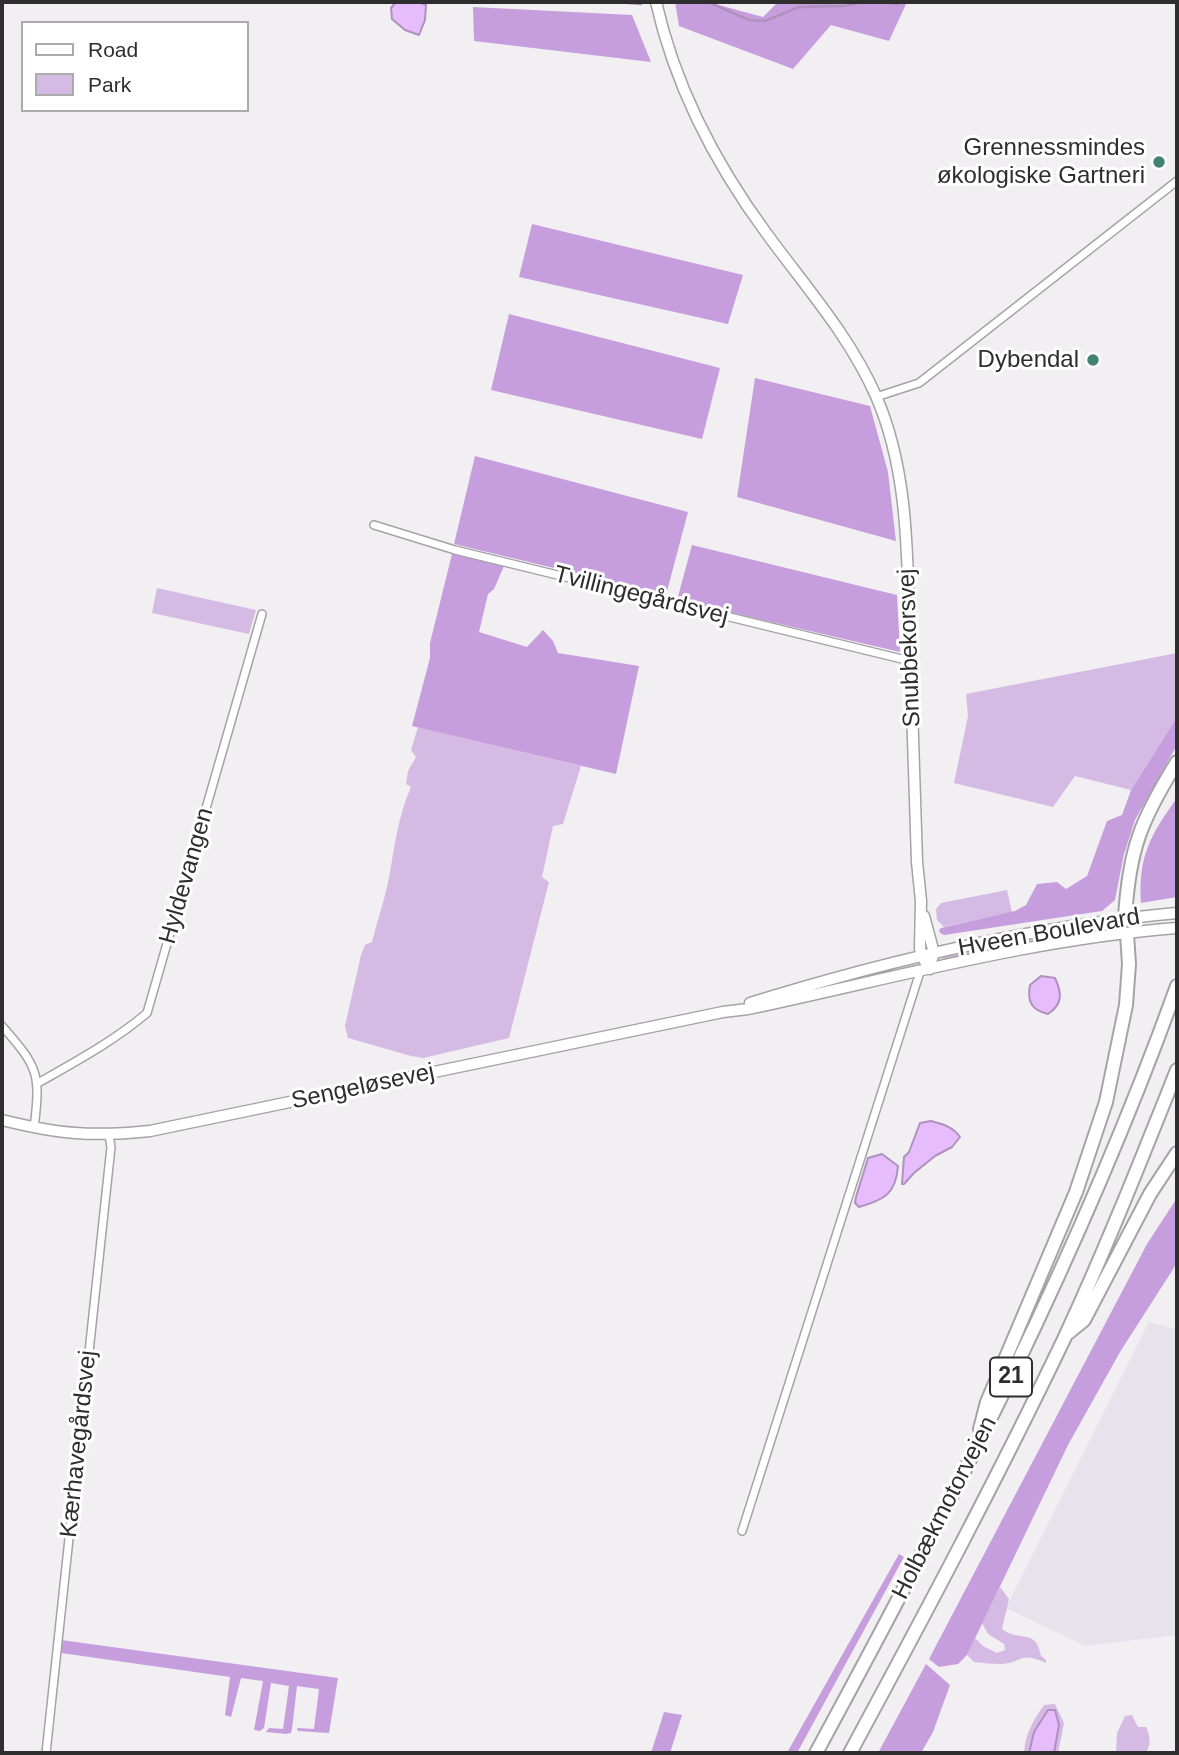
<!DOCTYPE html>
<meta charset="utf-8">
<style>
body{margin:0}
#map{position:relative;width:1179px;height:1755px;overflow:hidden;background:#f1eff2;font-family:Arial,sans-serif}
canvas{display:block}
.frame{position:absolute;inset:0;border:4px solid #2e2e2f;pointer-events:none}
.legend{position:absolute;left:21px;top:21px;width:228px;height:91px;box-sizing:border-box;background:#fff;border:2px solid #ababac;margin:0;padding:9px 12px;list-style:none;font-size:21px;color:#2e2e2f}
.legend li{display:flex;align-items:center;gap:14px;height:35px}
.legend b{width:35px;border:2px solid #ababac}
</style>
<div id="map">
<canvas width="1179" height="1755"></canvas>
<div class="frame"></div>
<ul class="legend">
<li><b style="height:9px;background:#fff"></b>Road</li>
<li><b style="height:19px;background:#d5bbe3"></b>Park</li>
</ul>
</div>
<script>
const ctx = document.querySelector('canvas').getContext('2d');
ctx.lineJoin = 'round';
function fill(path, color) { ctx.fillStyle = color; ctx.fill(path, 'evenodd'); }
function trace(path, color, width, dash) { ctx.strokeStyle = color; ctx.lineWidth = width; ctx.lineCap = dash ? 'butt' : 'round'; ctx.setLineDash(dash || []); ctx.stroke(path); }
function label(font, color, halo, rows, align = 'center') {
  ctx.font = font + ' Arial,sans-serif'; ctx.lineWidth = 6; ctx.setLineDash([]); ctx.textBaseline = 'middle'; ctx.strokeStyle = halo; ctx.fillStyle = color; for (const [text, x, y, turn = 0] of rows) {
    ctx.save(); ctx.translate(x, y); ctx.rotate((+turn || 0) * Math.PI / 180); ctx.textAlign = isNaN(turn) ? turn : align; if (halo) ctx.strokeText(text, 0, 0); ctx.fillText(text, 0, 0); ctx.restore();
  }
}
fill(new Path2D(`
 M 1149,1322 L 1177,1329 L 1177,1635 L 1085,1646 L 1006,1608 Z`), '#e8e2ec');
fill(new Path2D(`
 M 157,588 L 256,610 L 249,634 L 152,613 Z
 M 1177,653 L 1177,717 L 1131,790 L 1075,776 L 1053,807 L 954,783 L 968,716 L 966,694 Z
 M 418,727 L 581,766 L 563,824 L 553,826 L 542,877 L 549,882 L 509,1038 L 423,1058 L 411,1056 L 348,1038 L 345,1026 L 361,955 L 365,945 L 372,942 C 378,919 386,895 390,872 C 395,843 399,814 411,787 L 406,784 L 408,771 L 416,757 L 411,750 Z
 M 1007,890 L 1012,912 L 944,927 L 937,920 L 936,909 L 941,903 Z
 M 1121,923 L 1124,930 L 962,958 L 943,959 L 942,956 Z
 M 1000,1587 L 1009,1599 L 1002,1629 C 1020,1643 1036,1627 1041,1656 L 1046,1660 L 1046,1663 C 1019,1651 1024,1662 1002,1664 C 993,1664 983,1663 974,1662 L 967,1655 L 975,1638 L 983,1646 L 997,1653 L 1005,1650 L 1004,1644 L 988,1634 L 982,1623 Z
 M 1055,1704 L 1064,1723 L 1058,1753 L 1024,1753 C 1025,1735 1033,1720 1044,1705 Z
 M 1132,1715 L 1138,1727 L 1146,1727 C 1150,1736 1152,1745 1145,1753 L 1116,1753 L 1117,1733 L 1125,1716 Z`), '#d5bbe3');
fill(new Path2D(`
 M 675,2 L 708,2 L 763,17 L 778,2 L 907,2 L 889,41 L 831,25 L 793,69 L 679,26 Z
 M 473,7 L 632,15 L 651,62 L 474,41 Z
 M 532,224 L 743,275 L 728,324 L 519,277 Z
 M 509,314 L 720,368 L 702,439 L 491,390 Z
 M 755,378 L 870,406 L 888,472 L 896,541 L 737,497 Z
 M 475,456 L 688,512 L 666,595 L 454,544 Z
 M 692,545 L 897,595 L 900,652 L 677,600 Z
 M 452,554 L 504,566 L 494,589 L 488,594 L 479,632 L 527,647 L 543,630 L 553,641 L 558,653 L 639,666 L 616,774 L 412,726 L 430,658 L 430,643 Z
 M 1177,717 L 1177,745 L 1135,820 L 1124,854 L 1115,900 L 1102,911 L 944,935 L 940,933 L 939,930 L 941,928 L 1015,911 L 1026,905 L 1037,884 L 1057,882 L 1066,889 L 1087,876 L 1107,821 L 1122,815 L 1131,790 Z
 M 1177,798 L 1177,897 L 1141,903 C 1138,856 1151,834 1177,798 Z
 M 1177,1198 L 1177,1263 L 1120,1352 L 1068,1445 L 967,1655 L 958,1664 L 939,1667 L 929,1659 L 1147,1244 Z
 M 899,1554 L 904,1557 L 797,1753 L 788,1751 Z
 M 61,1640 L 338,1678 L 329,1733 L 298,1731 L 297,1728 L 314,1729 L 319,1689 L 297,1686 L 292,1729 L 291,1733 L 286,1734 L 266,1732 L 269,1728 L 283,1729 L 289,1686 L 271,1683 L 264,1728 L 260,1731 L 254,1730 L 263,1681 L 241,1678 L 231,1717 L 225,1715 L 230,1677 L 61,1653 Z
 M 926,1664 L 950,1685 L 933,1732 L 921,1753 L 878,1753 Z
 M 664,1712 L 682,1715 L 670,1753 L 651,1753 Z`), '#c79edd');
const water = new Path2D(`
 M 396,2 L 419,2 L 426,5 L 425,20 L 419,35 L 405,30 L 392,19 L 391,8 Z
 M 1041,976 L 1055,978 C 1062,993 1063,1004 1048,1014 C 1031,1010 1027,1001 1030,985 Z
 M 931,1121 C 943,1124 953,1127 960,1137 L 952,1147 L 935,1156 L 914,1173 L 904,1184 L 902,1184 L 904,1157 L 909,1152 L 920,1123 Z
 M 882,1154 L 898,1166 C 896,1194 884,1200 859,1207 L 855,1203 L 856,1197 L 868,1158 Z
 M 1048,1710 L 1055,1710 L 1059,1725 L 1054,1753 L 1029,1753 L 1034,1732 Z`);
fill(water, '#e6bcfc');
trace(water, '#af91be', 2);
trace(new Path2D(`
 M 617,2 L 641,4
 M 708,2 L 749,20 L 765,21 L 799,7 L 844,6 L 863,2
 M 882,2 L 897,4 L 902,2`), '#af91be', 2.5);
const street = new Path2D(`
 M 876,397 L 919,383 L 1177,181
 M 374,525 L 455,550 L 910,661
 M 2,1026 C 38,1067 41,1073 34,1128
 M 38,1083 C 75,1062 114,1041 147,1013 L 262,614
 M 742,1531 L 920,972
 M 46,1753 L 111,1147 L 109,1135`);
const secondary = new Path2D(`
 M 656,2 C 675,86 716,165 767,234 C 805,286 849,335 876,396 C 910,474 907,562 910,645 C 912,717 914,789 917,862 L 921,901 L 920,948 L 921,955 L 930,969
 M 924,916 L 934,953 L 932,959
 M 750,1003 C 889,960 1032,926 1177,913
 M 2,1120 C 58,1134 92,1137 150,1131 L 723,1012 L 748,1009 C 890,979 1032,939 1177,928`);
const highway = new Path2D(`
 M 1125,918 C 1129,849 1141,820 1177,762
 M 1068,1333 L 1084,1320 L 1150,1194 L 1177,1153
 M 980,1429 L 987,1402 L 1076,1192 L 1106,1102 L 1126,1005 L 1129,964 L 1127,934
 M 816,1753 C 951,1504 1081,1253 1177,986
 M 850,1753 C 924,1616 997,1479 1064,1339 C 1105,1251 1141,1160 1177,1070`);
trace(street, '#a4a3a6', 10);
trace(secondary, '#a4a3a6', 13);
trace(highway, '#a4a3a6', 16);
trace(street, '#fff', 7);
trace(secondary, '#fff', 10);
trace(highway, '#fff', 12);
for (const [x, y, r, color] of [
 [1159,162,7,"#428271"],
 [1093,360,7,"#428271"]
]) { const dot = new Path2D(); dot.arc(x, y, r, 0, 2 * Math.PI); ctx.fillStyle = color; ctx.fill(dot); trace(dot, '#fff', 2.5); }
for (const [x, y, w] of [
 [1011,1377,42]
]) { const box = new Path2D(); box.roundRect(x - w / 2, y - 19.5, w, 39, 5); ctx.fillStyle = '#fff'; ctx.fill(box); trace(box, '#2e2e2f', 2); }
label('bold 23px', '#2e2e2f', null, [
 ["21",1011,1377]
]);
label('24px', '#2e2e2f', '#fff', [
 ["Grennessmindes",1145,148],
 ["økologiske Gartneri",1145,176],
 ["Dybendal",1079,360]
], 'right');
label('24px', '#2e2e2f', '#fff', [
 ["Tvillingegårdsvej",641,596,14],
 ["Snubbekorsvej",910,648,-92],
 ["Hyldevangen",187,876,-74],
 ["Hveen Boulevard",1049,933,-10],
 ["Sengeløsevej",363,1087,-12],
 ["Kærhavegårdsvej",79,1444,-84],
 ["Holbækmotorvejen",945,1508,-63]
]);
</script>
